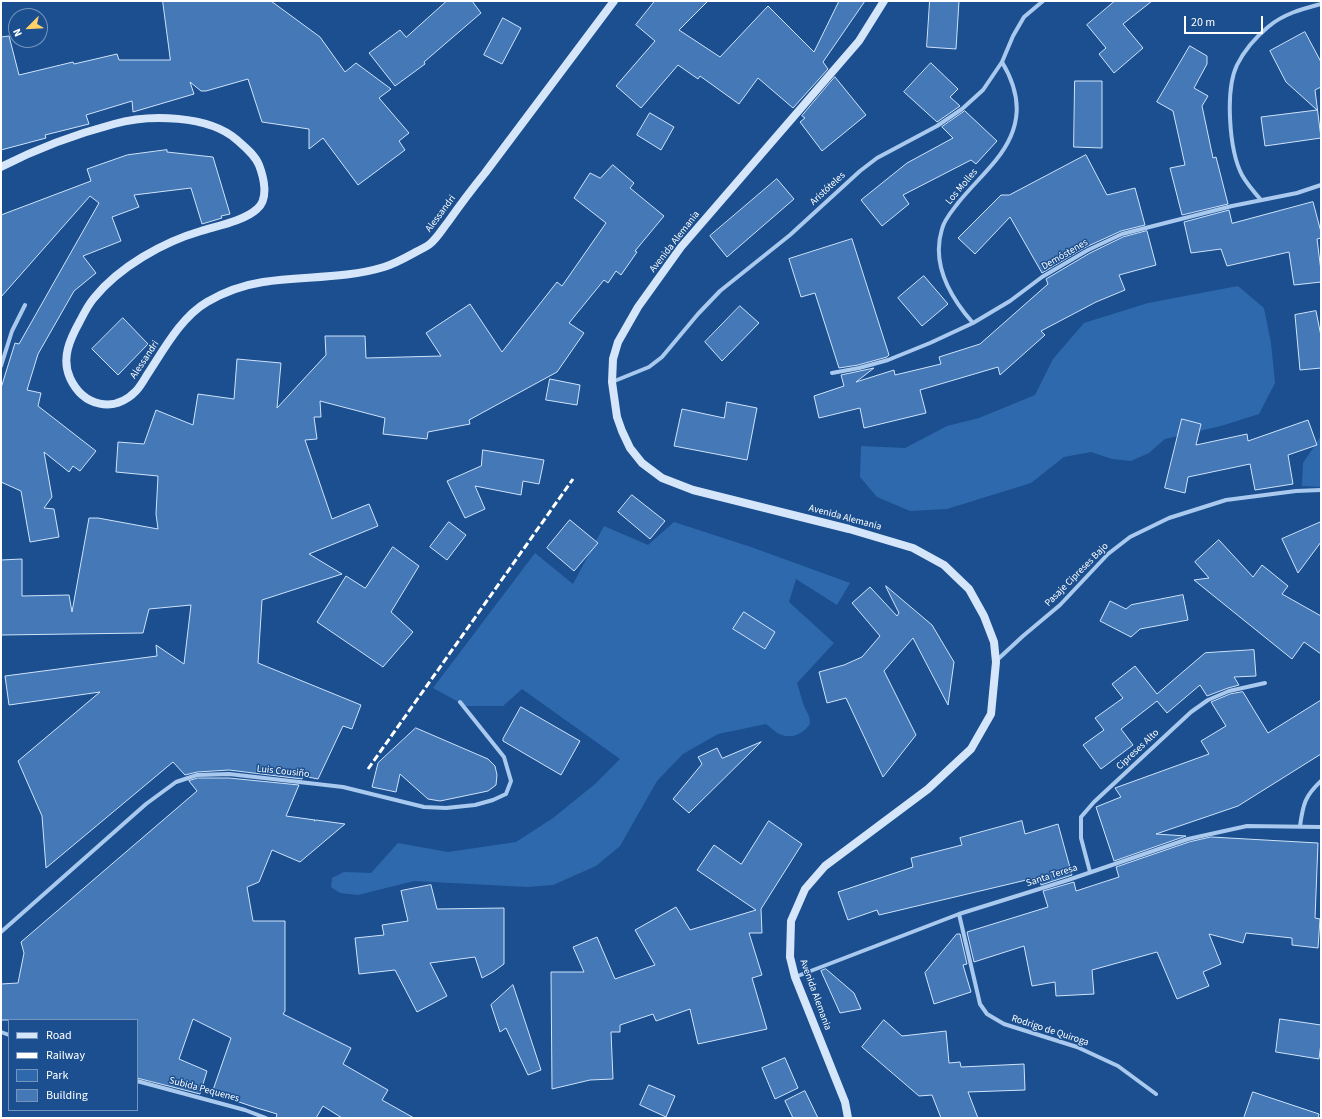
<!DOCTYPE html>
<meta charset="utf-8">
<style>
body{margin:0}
#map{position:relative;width:1322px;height:1119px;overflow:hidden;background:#1b4f8f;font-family:"Source Sans 3",sans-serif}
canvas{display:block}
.frame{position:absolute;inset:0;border:2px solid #fff;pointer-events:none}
.legend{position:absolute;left:8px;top:1019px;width:130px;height:92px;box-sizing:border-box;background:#1b4f8f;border:1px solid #7695bc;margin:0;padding:5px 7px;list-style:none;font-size:12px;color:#fff}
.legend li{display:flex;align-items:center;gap:8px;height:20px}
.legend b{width:20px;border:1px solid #7695bc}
.north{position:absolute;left:8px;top:8px;width:40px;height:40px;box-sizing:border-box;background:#1b4f8f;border:1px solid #7695bc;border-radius:50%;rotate:246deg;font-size:11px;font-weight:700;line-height:16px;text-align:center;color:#fff}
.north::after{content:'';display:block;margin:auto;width:14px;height:18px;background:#ffd166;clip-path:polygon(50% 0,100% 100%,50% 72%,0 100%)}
.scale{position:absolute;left:1184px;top:16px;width:79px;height:18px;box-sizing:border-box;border:2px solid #fff;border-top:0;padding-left:5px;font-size:12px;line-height:14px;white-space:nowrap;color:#fff;-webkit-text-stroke:3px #1b4f8f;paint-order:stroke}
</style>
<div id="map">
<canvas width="1322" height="1119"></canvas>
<div class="frame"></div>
<ul class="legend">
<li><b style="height:5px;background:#d6e6fa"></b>Road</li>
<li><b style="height:5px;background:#fff"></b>Railway</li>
<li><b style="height:11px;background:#2e69ad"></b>Park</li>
<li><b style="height:11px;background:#4478b7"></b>Building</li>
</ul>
<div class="north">N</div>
<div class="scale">20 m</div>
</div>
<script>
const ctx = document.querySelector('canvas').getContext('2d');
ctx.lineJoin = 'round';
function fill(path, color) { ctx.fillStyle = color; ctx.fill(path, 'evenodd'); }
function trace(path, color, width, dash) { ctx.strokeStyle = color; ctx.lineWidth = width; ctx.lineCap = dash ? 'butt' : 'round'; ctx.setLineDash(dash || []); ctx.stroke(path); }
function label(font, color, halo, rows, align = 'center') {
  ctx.font = font + ' "Source Sans 3",sans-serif'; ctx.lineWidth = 3; ctx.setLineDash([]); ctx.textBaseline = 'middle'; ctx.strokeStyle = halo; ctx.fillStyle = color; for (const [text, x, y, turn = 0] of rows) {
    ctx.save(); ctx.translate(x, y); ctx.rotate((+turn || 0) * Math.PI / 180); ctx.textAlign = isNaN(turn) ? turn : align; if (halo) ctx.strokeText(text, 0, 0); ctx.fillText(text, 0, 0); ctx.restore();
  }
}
fill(new Path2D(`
 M 1238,286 L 1264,308 L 1271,343 L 1275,383 L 1259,414 L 1221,426 L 1165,439 L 1149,453 L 1131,461 L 1112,459 L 1091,452 L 1064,457 L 1031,483 L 947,509 L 910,511 L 877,497 L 860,477 L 861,446 L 905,448 L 947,426 L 979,418 L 1035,395 L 1053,359 L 1084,323 L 1148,303 Z
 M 1321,436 L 1321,487 L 1302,486 L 1303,463 Z
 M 674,522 L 751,547 L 850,583 L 837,605 L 796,579 L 789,602 L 834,643 L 797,683 L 804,706 L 809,716 L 810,724 C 803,733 794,739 782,735 C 777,734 770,727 766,724 L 718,734 L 683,754 L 657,781 L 620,846 L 596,866 L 553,885 L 527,887 L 414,881 L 358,895 L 340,893 L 331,887 L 332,878 L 344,872 L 371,873 L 398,843 L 448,852 L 516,842 L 553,818 L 595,784 L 620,759 L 522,689 L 503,706 L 466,706 L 433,688 L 535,553 L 573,584 L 604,526 L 648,545 Z`), '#2e69ad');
const building = new Path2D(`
 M 163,1 L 271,1 L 320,37 L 345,72 L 356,63 L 391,89 L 379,98 L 409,133 L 399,141 L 405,150 L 358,185 L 323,138 L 309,149 L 309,129 L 262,122 L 248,79 L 206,91 L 201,91 L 190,82 L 194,94 L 133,112 L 132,101 L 86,115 L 89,124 L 45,135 L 46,138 L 1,150 L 1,37 L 9,36 L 19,75 L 73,62 L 74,64 L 117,54 L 119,60 L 170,60 Z
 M 447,1 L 472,1 L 481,13 L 424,62 L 425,64 L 395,86 L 369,53 L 400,30 L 406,37 Z
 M 655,1 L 708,1 L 679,30 L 720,57 L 768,6 L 814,52 L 839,1 L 865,1 L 823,62 L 828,69 L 793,108 L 758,78 L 739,104 L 700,76 L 698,79 L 678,65 L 641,108 L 616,86 L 655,41 L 636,25 Z
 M 930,1 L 959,1 L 956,49 L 927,47 Z
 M 1115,1 L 1152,1 L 1123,24 L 1143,48 L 1114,73 L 1099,54 L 1106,48 L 1087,25 Z
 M 503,18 L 521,28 L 502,64 L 484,55 Z
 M 1305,32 L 1321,62 L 1321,87 L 1315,90 L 1321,138 L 1265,146 L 1261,117 L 1317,110 L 1286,82 L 1270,51 Z
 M 1190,46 L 1207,56 L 1207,64 L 1194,88 L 1208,96 L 1202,106 L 1213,158 L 1216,157 L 1228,204 L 1182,215 L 1170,168 L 1185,165 L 1173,111 L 1157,102 Z
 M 931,63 L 958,89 L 950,97 L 960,106 L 937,122 L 904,92 Z
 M 835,77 L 866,115 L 822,151 L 800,122 L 805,118 L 802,116 Z
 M 1075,81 L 1102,81 L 1102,148 L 1074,147 Z
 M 965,111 L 997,141 L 976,164 L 971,160 L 903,195 L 909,204 L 882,226 L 861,200 L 907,163 L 953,138 L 942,127 Z
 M 650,113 L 674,127 L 661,150 L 637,135 Z
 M 167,150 L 167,152 L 213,157 L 230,214 L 221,216 L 222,218 L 202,224 L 191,188 L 134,195 L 139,207 L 112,217 L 121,241 L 83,256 L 96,273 L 74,291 L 38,354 L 27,390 L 41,393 L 38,406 L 96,451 L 80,471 L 73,466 L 69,472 L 44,452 L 52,497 L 44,508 L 54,509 L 59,537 L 30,542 L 21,491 L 1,482 L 1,388 L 15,343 L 19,344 L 99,203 L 90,196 L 1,297 L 1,215 L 91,181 L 87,169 L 127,155 Z
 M 1086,155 L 1107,195 L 1135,188 L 1145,225 L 1121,231 L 1086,247 L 1042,273 L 1010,217 L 975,254 L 958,238 L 1001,195 L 1009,195 Z
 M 613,165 L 634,183 L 630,188 L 664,216 L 635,251 L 637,252 L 621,275 L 616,271 L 608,283 L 604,280 L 569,323 L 584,333 L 557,372 L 469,420 L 470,424 L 428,432 L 427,439 L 383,434 L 385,418 L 320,401 L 321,417 L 314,417 L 317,439 L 305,440 L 332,519 L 369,504 L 378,526 L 309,554 L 342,574 L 262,600 L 258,663 L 361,705 L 352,729 L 343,726 L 318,779 L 303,776 L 302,779 L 229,770 L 197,772 L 185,775 L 173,762 L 46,868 L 42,816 L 18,761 L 100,692 L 9,705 L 5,676 L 157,656 L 156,645 L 184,664 L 191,605 L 149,609 L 143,633 L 1,635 L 1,560 L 22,559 L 22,596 L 69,595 L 72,612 L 89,518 L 98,518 L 158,529 L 156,514 L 158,476 L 116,472 L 118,442 L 144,444 L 156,410 L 193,425 L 198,394 L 234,399 L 237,359 L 281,363 L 277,408 L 326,355 L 325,336 L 365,336 L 366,358 L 441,356 L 426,333 L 470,304 L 502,352 L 557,282 L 562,286 L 606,223 L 574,198 L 590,173 L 600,178 Z
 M 777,179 L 794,199 L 727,257 L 710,236 Z
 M 1313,202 L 1321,232 L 1321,238 L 1317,239 L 1321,271 L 1321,282 L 1294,285 L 1289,252 L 1227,266 L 1221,249 L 1191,253 L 1184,222 L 1229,210 L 1232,223 Z
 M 1147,231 L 1156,265 L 1119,275 L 1125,290 L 1096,302 L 1041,331 L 1045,335 L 1000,375 L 998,367 L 920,390 L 926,413 L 864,428 L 860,408 L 819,418 L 814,396 L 844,386 L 841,375 L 874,368 L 856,382 L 894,370 L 895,375 L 941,364 L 939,357 L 980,344 L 1048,284 L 1046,279 L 1090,253 L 1123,237 Z
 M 852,239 L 889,355 L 887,357 L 858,365 L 839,368 L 815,293 L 801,297 L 789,259 Z
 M 924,276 L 948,304 L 922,326 L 898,298 Z
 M 740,306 L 759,323 L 722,361 L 705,342 Z
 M 1316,311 L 1321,336 L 1321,368 L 1300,370 L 1295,315 Z
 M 123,318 L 148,344 L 118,375 L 92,349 Z
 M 550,379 L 580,385 L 577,405 L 546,400 Z
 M 727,402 L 757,408 L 747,460 L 674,446 L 682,409 L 724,418 Z
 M 1182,419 L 1201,424 L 1196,445 L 1247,434 L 1248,441 L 1308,420 L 1317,445 L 1288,455 L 1293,484 L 1255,490 L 1250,464 L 1188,477 L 1185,493 L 1165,488 Z
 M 483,450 L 544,460 L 539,484 L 523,481 L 521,495 L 475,486 L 485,509 L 465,518 L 447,481 L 481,466 Z
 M 632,495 L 665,521 L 650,539 L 618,512 Z
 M 570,520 L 598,543 L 574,571 L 547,548 Z
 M 449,522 L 466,535 L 447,560 L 430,547 Z
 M 1321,522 L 1321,542 L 1298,573 L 1282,539 Z
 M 1219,540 L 1253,577 L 1262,565 L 1288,586 L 1282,594 L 1321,616 L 1321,654 L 1304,642 L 1292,659 L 1194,580 L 1209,578 L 1195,562 Z
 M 393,547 L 419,566 L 391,612 L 413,632 L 383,667 L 317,622 L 346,576 L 365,588 Z
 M 886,586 L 932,625 L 954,662 L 948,705 L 913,638 L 884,671 L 916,735 L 883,777 L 846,698 L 827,703 L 819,672 L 844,665 L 862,657 L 880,636 L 852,603 L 870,587 L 897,616 L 899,613 L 886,587 Z
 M 1183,595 L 1188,620 L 1140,629 L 1131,637 L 1100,621 L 1110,601 L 1126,609 L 1131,605 Z
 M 744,612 L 775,632 L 765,649 L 733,629 Z
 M 1254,650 L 1256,676 L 1234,677 L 1239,685 L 1228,688 L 1207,696 L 1200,685 L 1167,713 L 1157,701 L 1121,729 L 1133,745 L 1101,769 L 1083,745 L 1104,730 L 1095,718 L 1123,698 L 1112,684 L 1135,666 L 1157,694 L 1205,653 Z
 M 1243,692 L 1268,733 L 1321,700 L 1321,754 L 1238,806 L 1156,834 L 1186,836 L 1114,861 L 1096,807 L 1121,797 L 1115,788 L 1209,754 L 1201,741 L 1226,726 L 1211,702 L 1230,694 Z
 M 521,707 L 580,741 L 561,775 L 503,741 L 503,739 Z
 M 416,728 L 488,759 L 495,766 L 497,775 L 496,785 L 488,791 L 440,801 L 428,799 L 400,774 L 396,792 L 372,787 L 378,763 Z
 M 761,742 L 689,813 L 673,799 L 702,764 L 698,757 L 717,748 L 722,758 Z
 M 198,778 L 229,778 L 299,785 L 286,816 L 315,820 L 314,821 L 316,820 L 345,824 L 300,862 L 272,850 L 259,882 L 247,887 L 253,921 L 285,921 L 285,1011 L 283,1014 L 351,1048 L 343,1064 L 388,1090 L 382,1100 L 414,1118 L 342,1118 L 323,1106 L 316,1118 L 276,1118 L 277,1114 L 257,1108 L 212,1093 L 231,1038 L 193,1019 L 179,1059 L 207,1071 L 200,1094 L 137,1078 L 137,1020 L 1,1020 L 1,984 L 18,983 L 24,953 L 21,942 L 197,791 L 189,781 Z
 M 769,821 L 802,844 L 761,909 L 762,933 L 749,933 L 762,975 L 752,978 L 767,1029 L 698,1044 L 690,1009 L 656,1021 L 653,1014 L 620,1025 L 620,1032 L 611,1032 L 613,1079 L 590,1080 L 552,1089 L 551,972 L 584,972 L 573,947 L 597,937 L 615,979 L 655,965 L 635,930 L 676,907 L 690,930 L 756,910 L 697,870 L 714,845 L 741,864 Z
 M 1022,821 L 1025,834 L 1058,824 L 1072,875 L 1041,885 L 1039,877 L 879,915 L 877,910 L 848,920 L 838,892 L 913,867 L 911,858 L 962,845 L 960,838 Z
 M 1211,837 L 1318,843 L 1315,918 L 1320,919 L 1318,948 L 1292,945 L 1292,938 L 1246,933 L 1243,943 L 1209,934 L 1221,964 L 1203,972 L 1209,986 L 1177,999 L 1157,952 L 1092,970 L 1094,994 L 1056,996 L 1055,982 L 1032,986 L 1024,946 L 974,962 L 967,932 L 1048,907 L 1043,891 L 1074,882 L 1076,891 L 1119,877 L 1116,867 L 1189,842 Z
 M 431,885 L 437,909 L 504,908 L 504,964 L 493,972 L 482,978 L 475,957 L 430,963 L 447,996 L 417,1012 L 395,970 L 359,974 L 355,938 L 384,935 L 382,925 L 408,921 L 401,891 Z
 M 957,934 L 960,934 L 967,964 L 963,965 L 971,992 L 934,1004 L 925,973 Z
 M 826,969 L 854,993 L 861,1009 L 840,1013 L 821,971 Z
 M 513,985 L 541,1070 L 528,1075 L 506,1028 L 500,1032 L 491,1005 Z
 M 1280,1019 L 1321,1025 L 1321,1043 L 1319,1059 L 1276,1052 Z
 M 884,1020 L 902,1036 L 946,1031 L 949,1063 L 960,1062 L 961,1067 L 1024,1064 L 1025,1090 L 968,1092 L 978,1118 L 941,1118 L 932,1095 L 919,1096 L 862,1047 Z
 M 785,1058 L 798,1088 L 775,1099 L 762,1068 Z
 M 649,1085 L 675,1096 L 666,1117 L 640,1105 Z
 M 805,1091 L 818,1118 L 793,1118 L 785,1101 Z
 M 1253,1092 L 1319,1114 L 1318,1118 L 1244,1118 Z`);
fill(building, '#4478b7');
trace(building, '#cfe3fa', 1);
trace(new Path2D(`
 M 1261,200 C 1254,192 1247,184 1242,175 C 1229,150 1225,90 1237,65 C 1244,51 1256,37 1268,27 C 1283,14 1302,9 1321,4
 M 973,323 C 951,298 931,264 942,229 C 944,220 952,211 958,203 C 970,188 984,175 996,160 C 1022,128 1023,97 1002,62
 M 1,366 L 12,331 L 25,305
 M 832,373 L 859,368 L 888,360 L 930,343 L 973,323 L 1010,301 L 1042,277 L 1088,250 L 1122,234 L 1232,206 L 1297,193 L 1321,185
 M 612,382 L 649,367 L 662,357 L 698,314 L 720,291 L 790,235 L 860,171 L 877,158 L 937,126 L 962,109 L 983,90 L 1002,62 L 1013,36 L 1024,17 L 1043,1
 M 996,661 L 1023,636 L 1060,605 L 1108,554 L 1130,537 L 1169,518 L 1226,500 L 1296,491 L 1321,490
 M 1300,826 C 1303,804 1305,796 1321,781
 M 1090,872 L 1081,838 L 1081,817 L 1094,802 L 1191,712 L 1208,700 L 1229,691 L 1265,683
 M 959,914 L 980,1004 L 987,1014 L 1004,1024 L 1077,1047 L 1118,1066 L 1156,1094
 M 1,932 L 146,804 L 176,782 L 197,775 L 229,774 L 343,787 L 424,807 L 446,808 L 475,805 L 493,800 L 506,794 L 511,781 L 504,757 L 460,702
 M 795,977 L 959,914 L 1068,880 L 1188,839 L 1247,826 L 1321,827
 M 1,1032 L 9,1035
 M 137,1081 L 245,1110 L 266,1118`), '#a9c9ee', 4);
trace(new Path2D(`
 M 1,167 C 36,149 76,134 114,124 C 149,114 209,115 237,140 C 245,147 255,155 259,165 C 264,178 269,199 257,209 C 244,221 217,226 201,231 C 163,242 119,267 94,298 C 88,305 84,313 80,321 C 70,339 61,358 70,378 C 83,406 114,414 136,391 C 140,387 144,380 147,375 C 163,351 181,317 207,302 C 224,292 244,285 263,282 C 303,276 345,279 384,267 C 394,264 405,258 414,253 C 419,250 427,247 431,243 C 438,237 443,228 448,222 C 460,205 472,189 485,173 C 528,116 571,59 614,1
 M 848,1118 L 845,1102 L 795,977 L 790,957 L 791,921 L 805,889 L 825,866 L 928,789 L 971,749 L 991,714 L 996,662 L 994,642 L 984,616 L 969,589 L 944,565 L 913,548 L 849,529 L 693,490 L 662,478 L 642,463 L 630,448 L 622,431 L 617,417 L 612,382 L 613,359 L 618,342 L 638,307 L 681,247 L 859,41 L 884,1`), '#d6e6fa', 8);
trace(new Path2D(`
 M 368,769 L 573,479`), '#fff', 3, [7, 3]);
label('10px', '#fff', '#1b4f8f', [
 ["Los Molles",962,187,-50],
 ["Aristóteles",828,189,-43],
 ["Alessandri",441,214,-53],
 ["Avenida Alemania",675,242,-52],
 ["Demóstenes",1065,255,-30],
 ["Alessandri",145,360,-56],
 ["Avenida Alemania",845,518,15],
 ["Pasaje Cipreses Bajo",1077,575,-45],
 ["Cipreses Alto",1138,750,-43],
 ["Luis Cousiño",283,772,6],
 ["Santa Teresa",1052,876,-18],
 ["Avenida Alemania",815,995,70],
 ["Rodrigo de Quiroga",1050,1031,18],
 ["Subida Pequenes",204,1090,15]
]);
</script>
